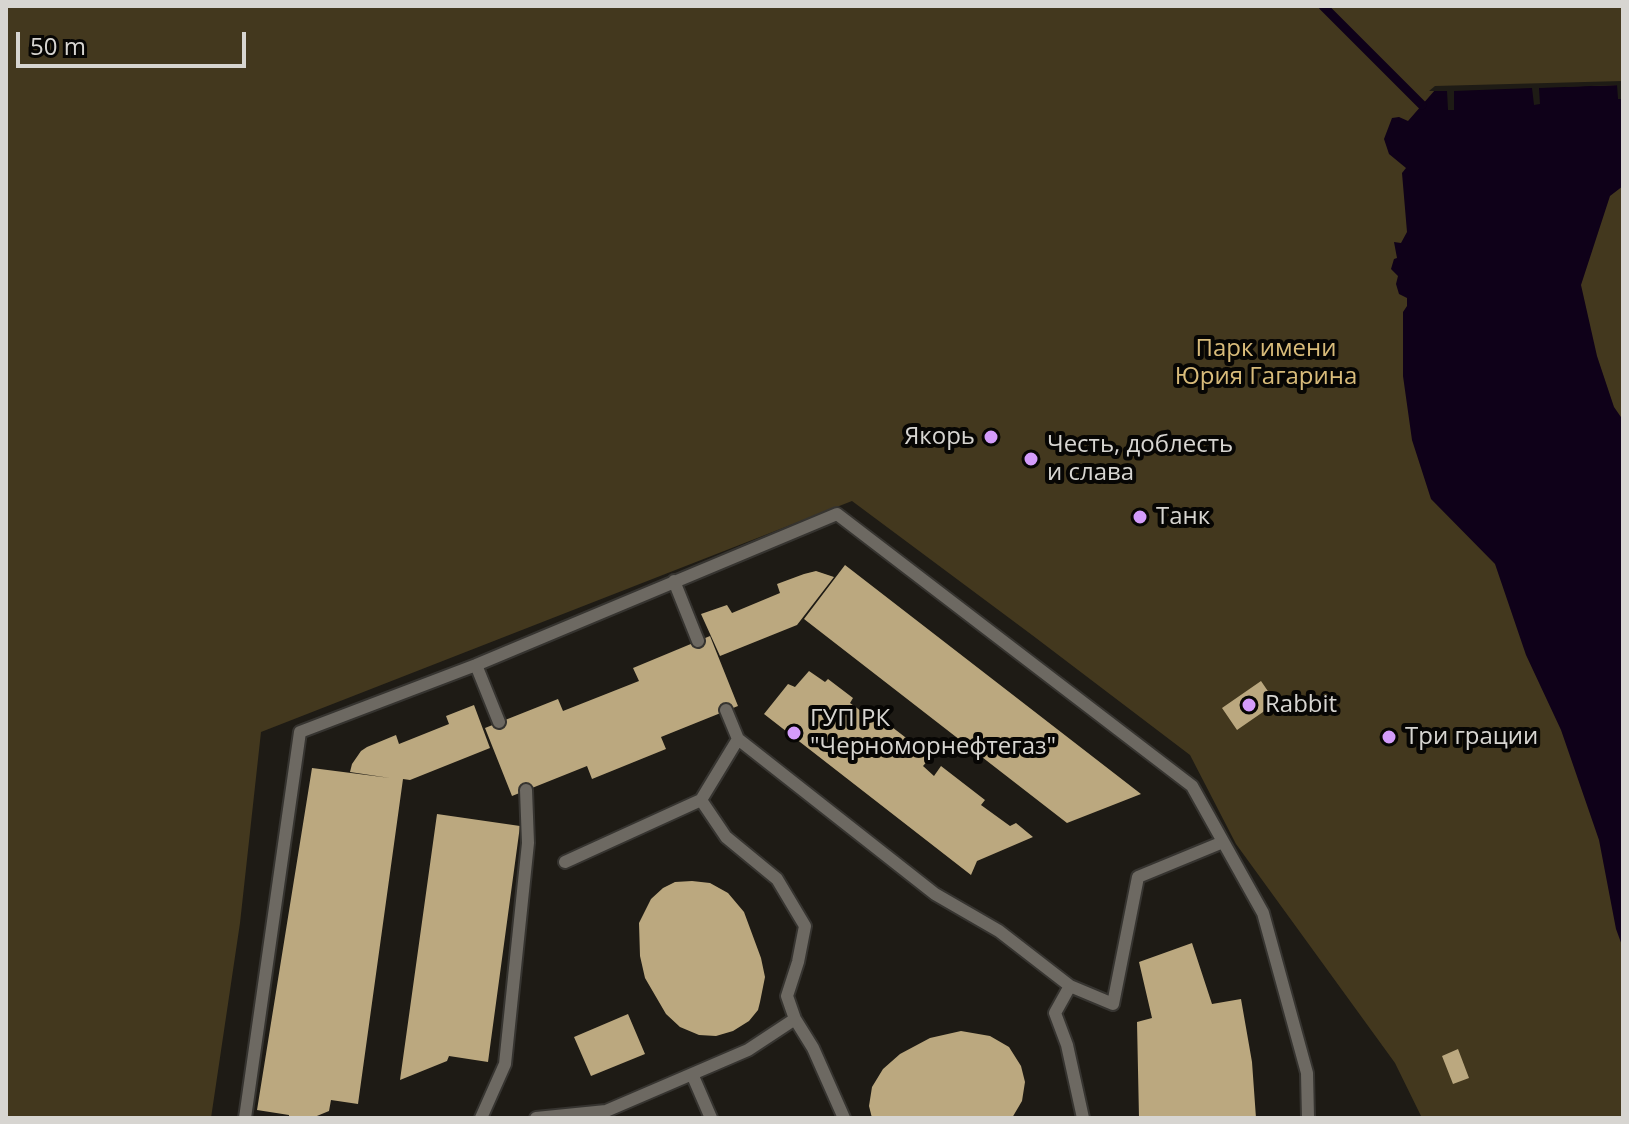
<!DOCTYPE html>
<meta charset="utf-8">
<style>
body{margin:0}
#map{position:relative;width:1629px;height:1124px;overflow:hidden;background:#1e1b15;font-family:"Open Sans",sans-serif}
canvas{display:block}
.frame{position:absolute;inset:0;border:8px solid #d7d5d1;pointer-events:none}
.scale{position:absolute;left:16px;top:32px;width:230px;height:36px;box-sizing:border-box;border:4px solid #d7d5d1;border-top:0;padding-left:10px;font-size:24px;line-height:28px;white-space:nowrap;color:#d7d5d1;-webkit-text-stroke:6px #070604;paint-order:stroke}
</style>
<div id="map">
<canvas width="1629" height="1124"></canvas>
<div class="frame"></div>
<div class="scale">50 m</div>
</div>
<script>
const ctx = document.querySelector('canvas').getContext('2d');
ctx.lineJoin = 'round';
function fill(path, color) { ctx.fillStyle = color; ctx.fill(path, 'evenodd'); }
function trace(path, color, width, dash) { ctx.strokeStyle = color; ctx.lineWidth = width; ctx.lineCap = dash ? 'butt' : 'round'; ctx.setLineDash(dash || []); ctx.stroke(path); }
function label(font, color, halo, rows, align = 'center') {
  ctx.font = font + ' "Open Sans",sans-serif'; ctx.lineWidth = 8; ctx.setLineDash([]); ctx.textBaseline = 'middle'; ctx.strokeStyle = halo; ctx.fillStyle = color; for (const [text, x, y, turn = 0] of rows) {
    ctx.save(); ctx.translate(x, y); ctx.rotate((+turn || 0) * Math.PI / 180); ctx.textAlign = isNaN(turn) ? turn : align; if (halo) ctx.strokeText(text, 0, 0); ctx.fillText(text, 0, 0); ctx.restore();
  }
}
fill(new Path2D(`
 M 6,6 L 1623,6 L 1623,1118 L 1422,1118 L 1395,1063 L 1236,844 L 1190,755 L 1032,635 L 852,501 L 261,732 L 240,923 L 211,1118 L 6,1118 Z`), '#43381e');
fill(new Path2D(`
 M 1623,85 L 1623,186 L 1610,196 L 1581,285 L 1597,356 L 1614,407 L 1623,420 L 1623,948 L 1616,929 L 1599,840 L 1561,730 L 1526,655 L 1495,564 L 1431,499 L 1412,440 L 1403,376 L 1403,312 L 1407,306 L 1407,298 L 1399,294 L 1396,284 L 1398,276 L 1391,269 L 1394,259 L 1397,258 L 1394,242 L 1401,243 L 1407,232 L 1402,173 L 1406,168 L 1389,154 L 1384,139 L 1392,118 L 1399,117 L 1408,121 L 1435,90 Z`), '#0f0119');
fill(new Path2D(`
 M 1623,81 L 1623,99 L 1618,99 L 1617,85 L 1539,88 L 1540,104 L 1534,105 L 1532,88 L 1454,91 L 1454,110 L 1448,110 L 1447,91 L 1429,91 L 1435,86 Z`), '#1e1b15');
trace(new Path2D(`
 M 1323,6 L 1422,105`), '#0f0119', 9);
fill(new Path2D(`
 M 845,565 L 1141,794 L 1067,823 L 804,619 Z
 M 816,571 L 834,577 L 797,625 L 720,656 L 701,614 L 727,605 L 732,613 L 780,593 L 777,584 L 804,574 Z
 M 710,636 L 738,706 L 661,737 L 666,749 L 592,779 L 587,766 L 512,796 L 485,728 L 558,699 L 563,711 L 639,681 L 633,668 Z
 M 809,671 L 825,682 L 828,679 L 853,698 L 850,703 L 872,719 L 875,714 L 931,757 L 923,766 L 934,776 L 941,766 L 985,800 L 981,805 L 1010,826 L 1016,823 L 1033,837 L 977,861 L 971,875 L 764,714 L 788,684 L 795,687 Z
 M 1261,681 L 1276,703 L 1237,730 L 1222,708 Z
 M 474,705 L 490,748 L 410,780 L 403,779 L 358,1104 L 331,1100 L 329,1111 L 312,1118 L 289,1118 L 289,1115 L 257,1110 L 312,768 L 390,778 L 350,772 L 352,764 L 361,751 L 367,747 L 396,735 L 399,744 L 449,724 L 446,716 Z
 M 437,814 L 520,826 L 488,1062 L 449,1056 L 447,1061 L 400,1080 Z
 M 692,881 L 710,883 L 728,893 L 744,912 L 761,958 L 765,977 L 760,1002 L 758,1010 L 749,1021 L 733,1031 L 716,1036 L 699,1035 L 680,1027 L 666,1014 L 645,978 L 640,956 L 639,923 L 651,899 L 663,888 L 675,882 Z
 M 1192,943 L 1212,1004 L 1241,999 L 1252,1062 L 1256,1118 L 1139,1118 L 1137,1022 L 1152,1018 L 1139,962 Z
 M 628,1014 L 645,1054 L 591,1076 L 574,1037 Z
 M 961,1031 L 990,1036 L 1009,1047 L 1021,1066 L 1025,1082 L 1022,1101 L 1012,1118 L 872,1118 L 869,1106 L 872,1087 L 883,1069 L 900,1054 L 930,1038 Z
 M 1458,1049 L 1469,1078 L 1453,1084 L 1442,1056 Z`), '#bba87f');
const service = new Path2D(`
 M 674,581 L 698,641
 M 476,665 L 499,722
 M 738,739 L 935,894 L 999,931 L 1070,986 L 1113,1004 L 1138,877 L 1223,842
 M 701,800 L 726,837 L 777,879 L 805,926 L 798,962 L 787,996 L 795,1019 L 813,1048 L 844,1118
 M 565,862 L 701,800 L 738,739 L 726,710
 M 1070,986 L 1055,1013 L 1067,1045 L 1083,1118
 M 692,1074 L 711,1118
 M 245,1118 L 300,732 L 476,665 L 837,514 L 1192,786 L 1263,913 L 1307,1073 L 1308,1118
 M 481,1118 L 505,1064 L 528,843 L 526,790
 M 536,1118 L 606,1111 L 748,1050 L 795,1019`);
trace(service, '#363430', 16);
trace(service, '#6d6962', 12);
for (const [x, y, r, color] of [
 [991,437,8,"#d49cfb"],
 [1031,459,8,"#d49cfb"],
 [1140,517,8,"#d49cfb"],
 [1249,705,8,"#d49cfb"],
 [794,733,8,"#d49cfb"],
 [1389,737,8,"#d49cfb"]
]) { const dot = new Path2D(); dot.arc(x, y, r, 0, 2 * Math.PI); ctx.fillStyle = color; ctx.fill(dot); trace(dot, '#070604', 3); }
label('24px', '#d8bb7a', '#070604', [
 ["Парк имени",1266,349],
 ["Юрия Гагарина",1266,377]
]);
label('24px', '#d7d5d1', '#070604', [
 ["Якорь",975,437,"right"],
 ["Честь, доблесть",1047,445],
 ["и слава",1047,473],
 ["Танк",1156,517],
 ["Rabbit",1265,705],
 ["ГУП РК",810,719],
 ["\"Черноморнефтегаз\"",810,747],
 ["Три грации",1405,737]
], 'left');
</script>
